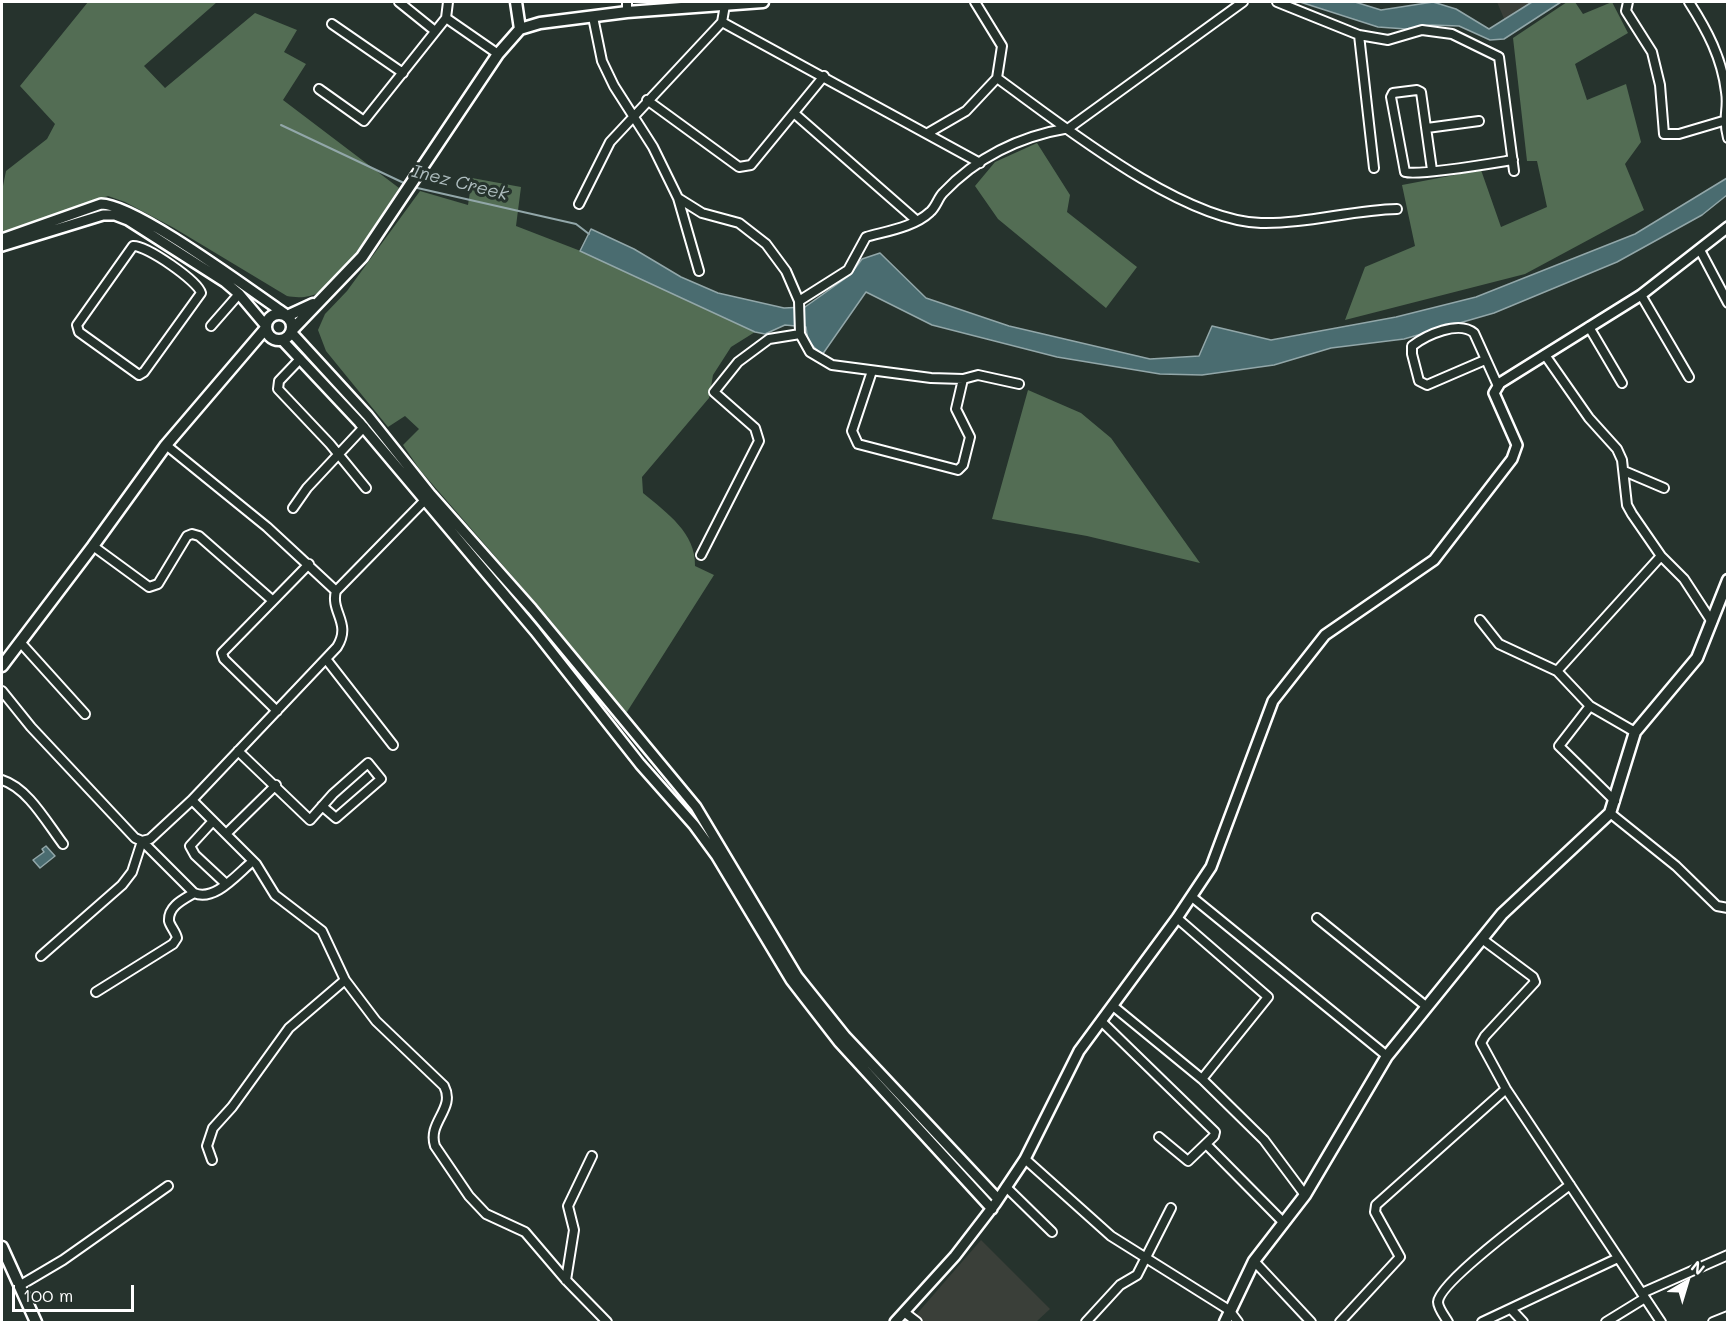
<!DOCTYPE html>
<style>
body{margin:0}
#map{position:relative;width:1729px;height:1324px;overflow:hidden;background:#26332d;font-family:Mali,sans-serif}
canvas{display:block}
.frame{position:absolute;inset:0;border:3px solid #fff;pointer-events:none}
.north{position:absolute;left:1657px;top:1252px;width:60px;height:60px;-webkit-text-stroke:4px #26332d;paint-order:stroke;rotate:38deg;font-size:16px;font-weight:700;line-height:24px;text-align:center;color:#fff}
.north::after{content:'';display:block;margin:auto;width:21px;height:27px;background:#fff;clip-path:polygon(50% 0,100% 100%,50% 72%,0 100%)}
.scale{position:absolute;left:12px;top:1285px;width:122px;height:27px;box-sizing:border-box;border:3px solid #fff;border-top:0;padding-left:8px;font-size:18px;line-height:21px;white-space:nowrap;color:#fff;-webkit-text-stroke:4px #26332d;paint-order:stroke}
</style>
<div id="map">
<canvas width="1729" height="1324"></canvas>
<div class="frame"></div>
<div class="north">N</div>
<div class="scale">100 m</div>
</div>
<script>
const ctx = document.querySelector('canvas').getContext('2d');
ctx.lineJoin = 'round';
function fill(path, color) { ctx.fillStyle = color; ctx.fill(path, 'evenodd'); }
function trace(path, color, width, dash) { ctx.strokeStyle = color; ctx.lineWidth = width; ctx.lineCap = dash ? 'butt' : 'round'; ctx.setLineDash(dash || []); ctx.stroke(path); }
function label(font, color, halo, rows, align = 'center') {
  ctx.font = font + ' Mali,sans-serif'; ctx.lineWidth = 6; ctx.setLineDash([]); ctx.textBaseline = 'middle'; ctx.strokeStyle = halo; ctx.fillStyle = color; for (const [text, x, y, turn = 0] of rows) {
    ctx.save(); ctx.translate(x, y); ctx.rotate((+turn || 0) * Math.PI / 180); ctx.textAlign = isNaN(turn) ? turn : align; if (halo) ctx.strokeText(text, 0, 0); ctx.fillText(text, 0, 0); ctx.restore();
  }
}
fill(new Path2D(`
 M 1497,2 L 1532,2 L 1505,21 Z
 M 981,1240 L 1050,1309 L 1036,1322 L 922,1322 L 915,1316 Z`), '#3a3f39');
fill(new Path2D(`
 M 88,2 L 217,2 L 144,66 L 165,88 L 255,13 L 297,30 L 284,52 L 306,64 L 283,100 L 399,188 C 382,214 344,277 319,292 C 311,298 296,298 287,296 L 174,228 L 125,202 L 108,196 L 2,233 L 2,191 L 6,171 L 47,139 L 55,124 L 20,86 Z
 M 1567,2 L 1575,2 L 1583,14 L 1612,2 L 1628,33 L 1575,64 L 1587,100 L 1626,84 L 1641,142 L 1625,164 L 1644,210 L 1525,274 L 1345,320 L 1365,267 L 1415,246 L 1402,185 L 1481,170 L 1501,227 L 1547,207 L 1537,161 L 1527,161 L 1513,38 Z
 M 1037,143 L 1070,195 L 1067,212 L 1137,267 L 1106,308 L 998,219 L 975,186 L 995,162 Z
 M 472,178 L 521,187 L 516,226 L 591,255 L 755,332 L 731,347 L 713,375 L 709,398 L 642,477 L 643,493 C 667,513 696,533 695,566 L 714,575 L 625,715 L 548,617 L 420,470 L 403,445 L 419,429 L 405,416 L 388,427 L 326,351 L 318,330 L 325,314 L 347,291 L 420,191 L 468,205 Z
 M 1028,390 L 1081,413 L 1111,438 L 1200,563 L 1087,536 L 992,519 Z`), '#536d54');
const water = new Path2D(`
 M 1300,2 L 1355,2 L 1381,10 L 1433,2 L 1456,9 L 1489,29 L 1532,2 L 1561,2 L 1504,39 L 1490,40 L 1459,26 L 1431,25 L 1406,29 L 1378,27 Z
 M 1727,178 L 1727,195 L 1702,215 L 1617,262 L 1494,313 L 1404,339 L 1331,348 L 1274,365 L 1202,375 L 1160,374 L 1057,357 L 932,325 L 866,292 L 822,355 L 808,341 L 806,327 L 785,325 L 765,334 L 755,332 L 580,251 L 591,229 L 634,249 L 681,277 L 718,293 L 784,308 L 805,307 L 850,275 L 862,259 L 880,253 L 926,298 L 1009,326 L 1150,359 L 1199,356 L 1212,326 L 1271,340 L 1396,317 L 1476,297 L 1635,234 Z
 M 46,846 L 55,856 L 40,868 L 33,860 L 44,852 L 42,849 Z`);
fill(water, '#4a6c70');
trace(water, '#92a7a9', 1.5);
trace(new Path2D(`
 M 281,125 L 406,184
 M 413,187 L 576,224 L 589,234`), '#92a7a9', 2);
const minor = new Path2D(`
 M 399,2 L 435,31
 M 1277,2 L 1359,35 L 1374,168
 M 1628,2 L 1626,11 L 1652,52 L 1660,85 L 1664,134 L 1679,134 L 1723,121
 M 1689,2 C 1707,30 1722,58 1726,92 C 1729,110 1722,116 1728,138
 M 627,12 L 627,2
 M 593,17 L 602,61 L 614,86 L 653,147 L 678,198 L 702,213 L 739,223 L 766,244 L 786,271 L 799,301 L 800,334 L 810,352 L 832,365 L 931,378 L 963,379 L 978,375 L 1019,384
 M 446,18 L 498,54
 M 722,22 L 980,163
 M 332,24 L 403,73
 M 1359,35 L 1388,40 L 1422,30 L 1452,34 L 1499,57 L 1514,171
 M 997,78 C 1061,124 1181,221 1261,223 C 1306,224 1352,210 1397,209
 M 319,89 L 364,121 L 446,18 L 448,2
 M 647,100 L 739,167 L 751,165 L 824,76
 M 795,114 L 916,220
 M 1427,128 L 1479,121
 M 928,133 L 966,111 L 997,78 L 1002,46 L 975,2
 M 1432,170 L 1421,92 L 1417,90 L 1393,93 L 1391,97 L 1405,172 C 1419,176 1494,163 1513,160
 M 678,198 L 699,271
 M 579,204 L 610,142 L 722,22 L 725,5
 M 133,246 C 146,245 198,281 201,293 L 144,372 L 139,375 L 79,332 L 77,325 Z
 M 1700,250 L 1728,303
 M 1641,295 L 1689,377
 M 799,301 L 848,270 L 866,237 C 887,231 914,227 930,212 C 936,207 938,198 943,193 C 977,157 1021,136 1069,128 L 1243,2
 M 211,326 L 239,294
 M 1589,327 L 1622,383
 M 1545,355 L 1589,418 L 1617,449 L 1622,460 L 1627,505 L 1632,514 L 1661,556 L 1684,579 L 1712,622
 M 300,359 L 279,381 L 278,389 L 330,444 L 366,488
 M 1485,360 L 1427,385 L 1419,381 L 1412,354 L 1412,346 C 1426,335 1459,320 1474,333 L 1498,386
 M 872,371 L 852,431 L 858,444 L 958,470 L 963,465 L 970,437 L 956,409 L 963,379
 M 166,445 L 267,527 L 336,591
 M 1624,471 L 1664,488
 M 293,508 L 307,488 L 364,427
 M 93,546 L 149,587 L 158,584 L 187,536 L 192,534 L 199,536 L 272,600
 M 701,555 L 759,441 L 755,428 L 714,392 L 738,362 L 769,339 L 800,334
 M 1480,620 L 1499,644 L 1557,671
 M 20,642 L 85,714
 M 326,659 L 393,745
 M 2,691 L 31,727 L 135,838 L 142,841 L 150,839 L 192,800 L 256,864 L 275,895 L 322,931 L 345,980 L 376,1021 L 444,1086 C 456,1109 427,1122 435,1146 L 469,1196 L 486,1214 L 525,1232 L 566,1280 L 607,1322
 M 1590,706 L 1559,746 L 1615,801
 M 277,711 L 224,659 L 222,653 L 309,564
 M 1635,732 L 1590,706 L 1557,671 L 1661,556
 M 238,751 L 310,820 L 333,794 L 368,763 L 381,779 L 336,818 L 322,806
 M 2,780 C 28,788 47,823 63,844
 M 192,800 L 337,647 C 352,623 330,612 336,591 L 427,498
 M 1610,813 L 1676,866 L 1717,906 L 1728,908
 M 213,821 L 190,846 L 195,855 L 225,883
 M 226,834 L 276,785
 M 1192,897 L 1387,1056
 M 1177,918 L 1268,997 L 1202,1079
 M 1317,918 L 1427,1007
 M 1482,939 L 1533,977 L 1535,982 L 1485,1036 L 1481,1043 L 1506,1089 L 1661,1322
 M 41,956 L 122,885 L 132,872 L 142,841 L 194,893 C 215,902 237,874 253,861
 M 96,992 L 173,944 L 177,938 C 176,932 170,926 169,921 C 168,906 184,899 194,893
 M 1113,1006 L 1202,1079 L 1264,1140 L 1305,1195
 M 1101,1021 L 1215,1132 L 1214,1136 L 1188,1161 L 1159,1137
 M 1206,1144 L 1284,1223
 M 1025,1159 L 1111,1236 L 1229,1310 L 1238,1322
 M 212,1160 L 207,1146 L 213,1128 L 232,1107 L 289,1028 L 345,980
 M 1006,1187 L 1052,1232
 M 1254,1261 L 1311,1322
 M 566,1280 L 574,1230 L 568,1206 L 592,1156
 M 19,1286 L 63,1260 L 168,1186
 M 1642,1293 L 1728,1255
 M 1511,1309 L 1523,1322
 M 904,1312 L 917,1322
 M 1086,1322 L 1120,1285 L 1137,1275 L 1171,1208
 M 1340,1322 L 1400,1257 L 1375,1212 L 1376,1205 L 1506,1089
 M 1448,1322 C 1445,1317 1438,1308 1438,1302 C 1439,1281 1549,1201 1570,1185
 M 1482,1322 L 1618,1258
 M 1606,1322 L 1645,1298
 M 1713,1322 L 1728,1316`);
const tertiary = new Path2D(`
 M 2,239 L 101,204 C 135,204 250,290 284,313
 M 2,246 L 103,215 L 115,215 L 128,220 L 225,282 L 239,294 L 266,326
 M 291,332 L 368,416 L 431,495 L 532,609 L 696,807 L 797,976 L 845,1036 L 998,1199
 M 282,340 L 359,422 L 535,631 L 640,764 L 694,825 L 716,855 L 791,980 L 839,1042 L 992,1209
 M 895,1322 L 955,1256 L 995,1204 L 1025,1159 L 1079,1051 L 1177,918 L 1211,867 L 1273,701 L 1325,635 L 1434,560 L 1512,459 L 1517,445 L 1494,393 L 1500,383 L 1641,295 L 1728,227`);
const secondary = new Path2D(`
 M 520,29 L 540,23 L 627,12 L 763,2
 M266 327a13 13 0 1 1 26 0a13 13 0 1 1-26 0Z
 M 287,316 L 313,304
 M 293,329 L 362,257 L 498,54 L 520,29 L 516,2
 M 2,666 L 93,546 L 166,445 L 266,328
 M 2,1247 L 36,1322
 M 1225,1322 L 1254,1261 L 1305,1195 L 1387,1056 L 1502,914 L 1610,813 L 1635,732 L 1697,658 L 1728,580`);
trace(minor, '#fff', 12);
trace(tertiary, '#fff', 14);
trace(secondary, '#fff', 15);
trace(minor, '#26332d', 8);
trace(tertiary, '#26332d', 9);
trace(secondary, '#26332d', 10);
label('italic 18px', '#aebdbf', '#26332d', [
 ["Inez Creek",460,183,14]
]);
</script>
